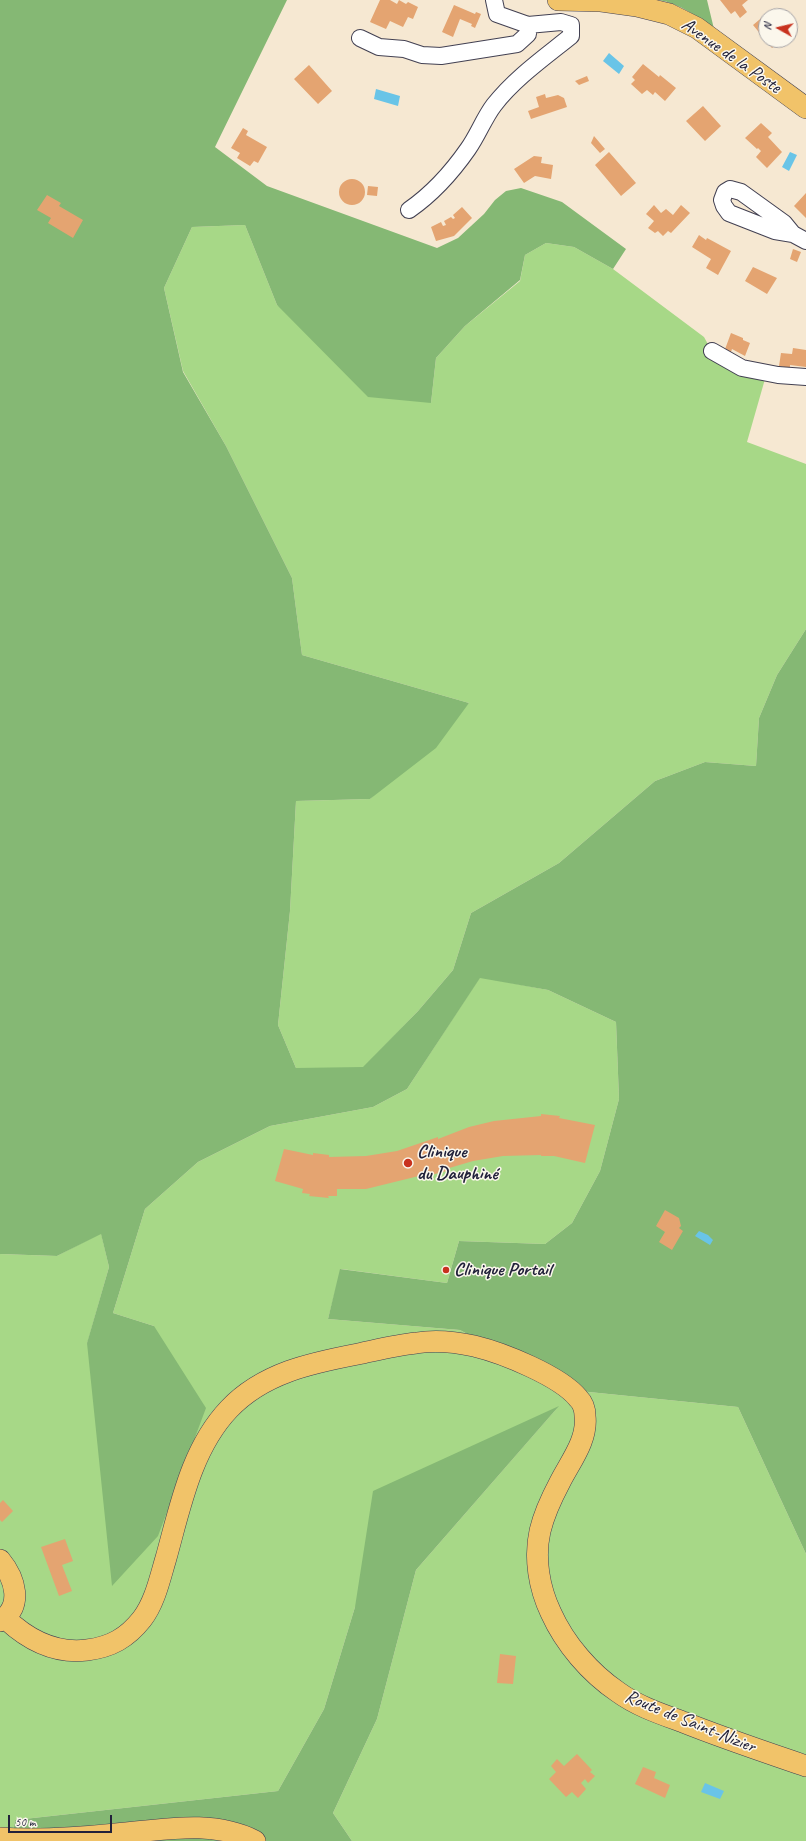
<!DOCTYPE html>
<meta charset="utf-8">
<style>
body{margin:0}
#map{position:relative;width:806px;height:1841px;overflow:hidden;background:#f6e8d2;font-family:Caveat,sans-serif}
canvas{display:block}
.north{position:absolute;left:758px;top:8px;width:40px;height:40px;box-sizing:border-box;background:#fbf7ec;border:1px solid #a4a2a5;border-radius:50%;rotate:278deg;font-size:11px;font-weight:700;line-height:16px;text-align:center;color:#22223b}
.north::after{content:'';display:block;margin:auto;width:14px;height:18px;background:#c8321e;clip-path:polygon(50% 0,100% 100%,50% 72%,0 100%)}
.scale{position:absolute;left:8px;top:1815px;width:104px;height:18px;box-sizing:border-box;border:2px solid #22223b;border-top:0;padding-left:5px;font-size:12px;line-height:14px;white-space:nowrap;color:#22223b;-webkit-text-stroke:3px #fbf7ec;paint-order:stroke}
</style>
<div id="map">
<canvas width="806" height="1841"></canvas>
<div class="north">N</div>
<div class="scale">50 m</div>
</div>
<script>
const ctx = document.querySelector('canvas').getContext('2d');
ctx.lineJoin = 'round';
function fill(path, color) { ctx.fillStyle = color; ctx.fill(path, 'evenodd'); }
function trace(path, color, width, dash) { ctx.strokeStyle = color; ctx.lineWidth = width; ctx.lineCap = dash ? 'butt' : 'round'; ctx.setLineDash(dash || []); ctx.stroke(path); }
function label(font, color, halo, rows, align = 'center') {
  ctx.font = font + ' Caveat,sans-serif'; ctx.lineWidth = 3; ctx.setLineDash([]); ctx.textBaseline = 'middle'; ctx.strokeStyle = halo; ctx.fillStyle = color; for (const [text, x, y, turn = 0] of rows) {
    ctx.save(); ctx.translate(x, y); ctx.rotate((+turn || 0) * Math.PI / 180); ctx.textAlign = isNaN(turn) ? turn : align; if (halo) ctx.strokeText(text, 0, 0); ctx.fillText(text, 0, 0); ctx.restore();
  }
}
fill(new Path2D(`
 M 245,225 L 277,305 L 431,403 L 436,358 L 465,326 L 520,281 L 525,255 L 546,243 L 574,247 L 613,269 L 704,337 L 716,359 L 765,379 L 747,442 L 806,464 L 806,629 L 777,675 L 759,718 L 756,766 L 705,762 L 655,781 L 559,863 L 471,913 L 453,970 L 418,1011 L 363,1068 L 296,1068 L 278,1025 L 290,911 L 296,801 L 370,799 L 469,703 L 302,655 L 292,578 L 226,446 L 183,371 L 164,288 L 192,227 Z
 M 480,977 L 548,990 L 616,1022 L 619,1099 L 600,1171 L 572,1223 L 545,1244 L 459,1241 L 447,1283 L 341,1269 L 328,1319 L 460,1330 L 569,1390 L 738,1407 L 806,1554 L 806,1841 L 352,1841 L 333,1813 L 377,1719 L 416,1570 L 558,1407 L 355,1607 L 324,1709 L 278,1791 L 15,1820 L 12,1841 L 0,1841 L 0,1254 L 57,1256 L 101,1233 L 109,1267 L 87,1344 L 154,1326 L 113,1313 L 145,1209 L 198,1162 L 270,1126 L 373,1107 L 407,1089 Z`), '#a7d887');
fill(new Path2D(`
 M 0,0 L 287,0 L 215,147 L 267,186 L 437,248 L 458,238 L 484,214 L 495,200 L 506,191 L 521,188 L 562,202 L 626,249 L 613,269 L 574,247 L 546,243 L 525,255 L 520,280 L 465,326 L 436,358 L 431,403 L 368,397 L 277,305 L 245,225 L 192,227 L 164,288 L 183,372 L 226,446 L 292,578 L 302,655 L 469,703 L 436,748 L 370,799 L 296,801 L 290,911 L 278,1025 L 296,1068 L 363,1067 L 418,1011 L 453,970 L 471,913 L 559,863 L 655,781 L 705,762 L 756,766 L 759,718 L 777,675 L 806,629 L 806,1554 L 738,1407 L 569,1390 L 460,1330 L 328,1319 L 340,1269 L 447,1283 L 459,1241 L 545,1244 L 572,1223 L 600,1171 L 619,1099 L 616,1022 L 548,990 L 480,978 L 407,1089 L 373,1107 L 270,1126 L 198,1162 L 145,1209 L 113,1313 L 154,1326 L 206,1408 L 158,1536 L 112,1586 L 87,1343 L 109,1267 L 101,1234 L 57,1256 L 0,1254 Z
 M 659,0 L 707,0 L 714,29 C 697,16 680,4 659,0 Z
 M 559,1406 L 416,1570 L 377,1719 L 333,1813 L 352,1841 L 12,1841 L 15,1820 L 278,1791 L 324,1709 L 355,1607 L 373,1491 Z`), '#85b874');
fill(new Path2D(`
 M 609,53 L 624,66 L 619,74 L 603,61 Z
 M 376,89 L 400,96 L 398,106 L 374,99 Z
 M 790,152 L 797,155 L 789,171 L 782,167 Z
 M 699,1231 L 708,1235 L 713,1240 L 710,1245 L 695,1236 Z
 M 705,1783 L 724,1791 L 720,1799 L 701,1792 Z`), '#69c4e7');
fill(new Path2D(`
 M 380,0 L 390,0 L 397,4 L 399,0 L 406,4 L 408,2 L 418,7 L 413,19 L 408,17 L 403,27 L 390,21 L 386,29 L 370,22 Z
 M 720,0 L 748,0 L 742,5 L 747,12 L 740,18 L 735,11 L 731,14 Z
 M 454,5 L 475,14 L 476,12 L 481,14 L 475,28 L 471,26 L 472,24 L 460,19 L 453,37 L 442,32 Z
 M 771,10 L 776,16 L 766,16 L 766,40 L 778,40 L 780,42 L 772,48 L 753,25 Z
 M 643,64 L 659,77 L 660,75 L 676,88 L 665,101 L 655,92 L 653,95 L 647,90 L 642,94 L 631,84 L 635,80 L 632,77 Z
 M 309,65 L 332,91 L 318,104 L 294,79 Z
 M 587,76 L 589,81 L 579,85 L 575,81 Z
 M 545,94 L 546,98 L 558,95 L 564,98 L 567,107 L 531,119 L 528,111 L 539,107 L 536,97 Z
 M 703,106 L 721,126 L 705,141 L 686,121 Z
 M 761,123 L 772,133 L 768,137 L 782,152 L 767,168 L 756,157 L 761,151 L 758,148 L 757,149 L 745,138 Z
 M 243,128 L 248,131 L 246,135 L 267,147 L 258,163 L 254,161 L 250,166 L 237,158 L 240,153 L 231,148 Z
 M 594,136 L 605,149 L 600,153 L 591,143 Z
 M 609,152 L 636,183 L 621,196 L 595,165 Z
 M 534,156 L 542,157 L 541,163 L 553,165 L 551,179 L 535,176 L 524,183 L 514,169 Z
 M339 192a13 13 0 1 1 26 0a13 13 0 1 1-26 0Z
 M 368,186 L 378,187 L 377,196 L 367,195 Z
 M 806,193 L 806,218 L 794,206 Z
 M 47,195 L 61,203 L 59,206 L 83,220 L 73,238 L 48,223 L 51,218 L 37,210 Z
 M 654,205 L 661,213 L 666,209 L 673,215 L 681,205 L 690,213 L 671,233 L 668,231 L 663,236 L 658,231 L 655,233 L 648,228 L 654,221 L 646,214 Z
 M 462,207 L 472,218 L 454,236 L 436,241 L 431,227 L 441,222 L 443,226 L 446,225 L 444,221 L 451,217 L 453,219 L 455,218 L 453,215 Z
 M 699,235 L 706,240 L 707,238 L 731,251 L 718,275 L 706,268 L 711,259 L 692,247 Z
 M 793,249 L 801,252 L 797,262 L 790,259 Z
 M 753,267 L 777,278 L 767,294 L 745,281 Z
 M 731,333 L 743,338 L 743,340 L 750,343 L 745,356 L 732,349 L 730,355 L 724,352 Z
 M 793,348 L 806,350 L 806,367 L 790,365 L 790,368 L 779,366 L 781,353 L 792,354 Z
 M 541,1114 L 560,1116 L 559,1118 L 595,1125 L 585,1163 L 554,1156 L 541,1156 L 541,1155 L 503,1156 L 473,1161 L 446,1169 L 447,1171 L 431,1175 L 431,1173 L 366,1189 L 337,1189 L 337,1196 L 328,1196 L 329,1198 L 309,1196 L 310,1194 L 302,1193 L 303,1189 L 275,1181 L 284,1149 L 313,1155 L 313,1153 L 329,1155 L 329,1157 L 366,1156 L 397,1151 L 438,1137 L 438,1139 L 469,1127 L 494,1121 L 541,1116 Z
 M 665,1210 L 679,1218 L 681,1226 L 679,1228 L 683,1231 L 672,1250 L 659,1242 L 665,1232 L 656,1226 Z
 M 3,1500 L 13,1511 L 2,1522 L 0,1520 L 0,1503 Z
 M 65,1539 L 73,1561 L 62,1565 L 72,1591 L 59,1596 L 41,1547 Z
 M 500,1654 L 516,1656 L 513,1684 L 497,1683 Z
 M 577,1754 L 592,1770 L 590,1772 L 595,1776 L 588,1783 L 585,1779 L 581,1783 L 586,1789 L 578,1798 L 572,1792 L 566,1797 L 549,1779 L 556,1772 L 551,1766 L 557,1759 L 564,1766 Z
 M 643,1767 L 656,1772 L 654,1778 L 670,1785 L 665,1798 L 635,1784 Z`), '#e4a471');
const minor = new Path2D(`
 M 360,38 L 379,47 L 404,49 L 422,55 L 441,56 L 517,44 L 528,34 L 528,25 L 497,14 L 494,0
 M 409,210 C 432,194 452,172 468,149 C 478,135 484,118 494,105 C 515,78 545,57 571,36 L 571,25 L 561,22 L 528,25
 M 793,234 L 784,223 L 741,192 L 730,189 L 725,192 L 722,200 L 724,206 L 729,213 L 775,231 L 793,234 L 806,241
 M 712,351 L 742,368 L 778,375 L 806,377`);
const major = new Path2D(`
 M 558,0 L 601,1 L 637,6 L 669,14 L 697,28 L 806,108
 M 0,1560 C 15,1578 24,1607 0,1621
 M 5,1618 C 27,1639 55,1654 87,1650 C 111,1647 127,1638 142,1619 C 155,1602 160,1578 166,1558 C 180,1508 191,1449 229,1409 C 263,1373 311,1363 358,1354 C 377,1350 397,1345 416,1343 C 435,1340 456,1342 474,1346 C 503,1353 560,1376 578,1398 C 583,1403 585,1410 585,1416 C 588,1440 570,1462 560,1482 C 552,1497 544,1514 540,1531 C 534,1558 539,1588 551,1613 C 565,1644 590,1673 618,1692 C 637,1706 661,1714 683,1722 C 723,1738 765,1752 806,1766
 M 0,1838 C 39,1841 77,1838 116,1834 C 163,1830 212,1819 255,1841`);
trace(minor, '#424052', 18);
trace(major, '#424052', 22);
trace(minor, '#fff', 16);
trace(major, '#f1c369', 21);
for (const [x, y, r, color] of [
 [408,1163,5,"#c8321e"],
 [446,1270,4,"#c8321e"]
]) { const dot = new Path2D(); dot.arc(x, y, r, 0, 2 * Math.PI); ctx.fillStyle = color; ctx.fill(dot); trace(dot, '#fbf7ec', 1.5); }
label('19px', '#22223b', '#fbf7ec', [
 ["Avenue de la Poste",731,56,35],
 ["Route de Saint-Nizier",690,1722,22]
]);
label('bold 19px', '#22223b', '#fbf7ec', [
 ["Clinique",417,1152],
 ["du Dauphiné",417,1174],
 ["Clinique Portail",454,1270]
], 'left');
</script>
